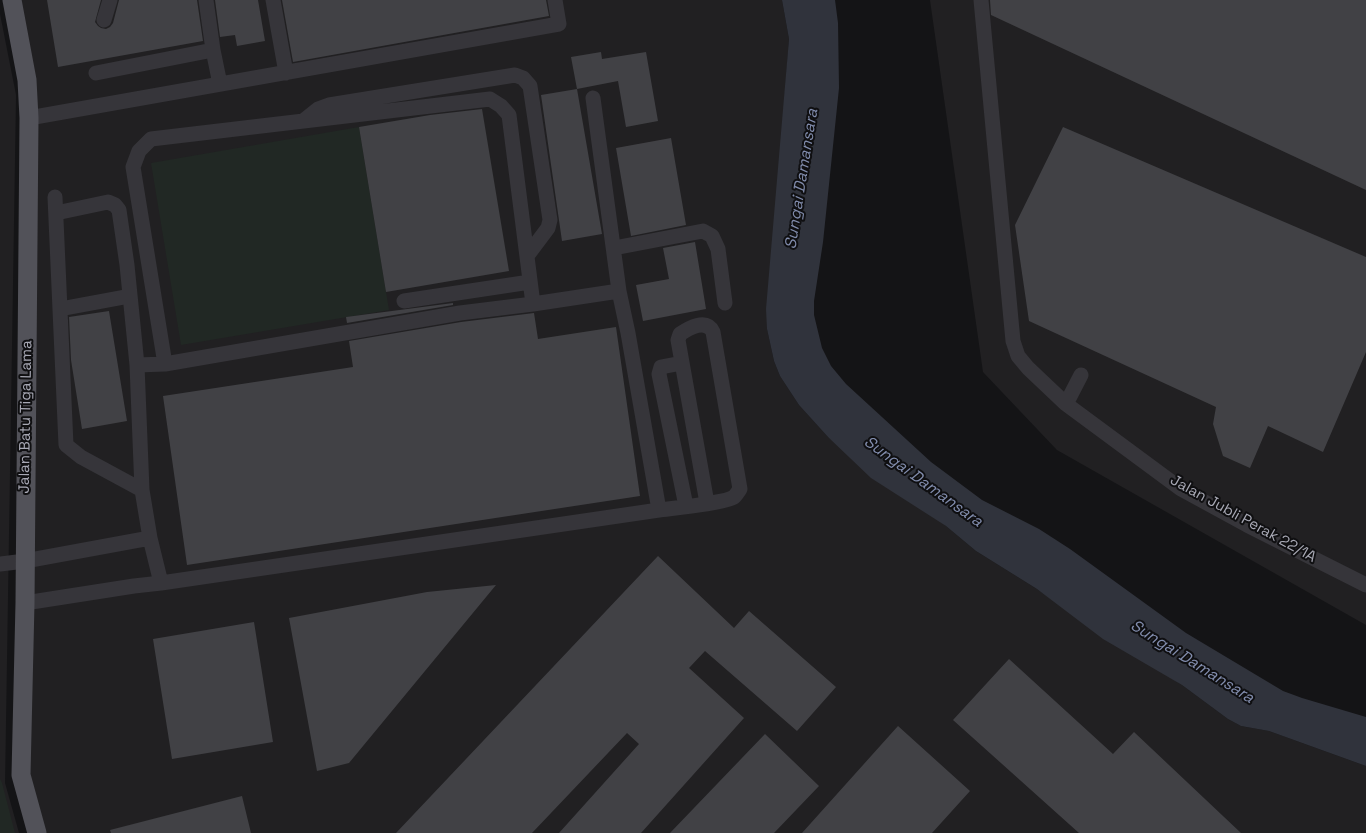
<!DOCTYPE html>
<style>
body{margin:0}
canvas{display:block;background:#141416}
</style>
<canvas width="1366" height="833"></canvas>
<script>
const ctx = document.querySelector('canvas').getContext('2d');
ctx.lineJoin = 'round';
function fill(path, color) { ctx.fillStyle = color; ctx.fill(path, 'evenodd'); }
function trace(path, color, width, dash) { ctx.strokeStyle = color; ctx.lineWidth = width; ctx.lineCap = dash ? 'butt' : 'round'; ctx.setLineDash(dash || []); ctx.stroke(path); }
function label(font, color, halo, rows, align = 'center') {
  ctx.font = font + ' "Space Grotesk",sans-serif'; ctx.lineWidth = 4; ctx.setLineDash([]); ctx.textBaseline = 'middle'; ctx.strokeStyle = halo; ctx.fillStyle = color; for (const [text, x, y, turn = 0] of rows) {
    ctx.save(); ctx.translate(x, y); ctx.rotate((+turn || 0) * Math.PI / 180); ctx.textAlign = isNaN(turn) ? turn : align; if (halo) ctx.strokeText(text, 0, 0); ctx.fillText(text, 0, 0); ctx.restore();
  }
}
fill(new Path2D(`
 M 17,0 L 782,0 L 789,39 L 767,329 L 774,361 L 780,376 L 799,405 L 828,437 L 946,526 L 976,551 L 1037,589 L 1182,685 L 1228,719 L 1241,726 L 1269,731 L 1366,766 L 1366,833 L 31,833 L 16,776 L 37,126 Z
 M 930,0 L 1366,0 L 1366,625 L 1057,450 L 983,372 Z
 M 0,14 L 16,95 L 5,783 L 19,833 L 0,833 Z`), '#212022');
fill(new Path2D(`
 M 359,127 L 389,310 L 181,345 L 151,163 Z
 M 0,779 L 2,783 L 15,833 L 0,833 Z`), '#212824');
fill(new Path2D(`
 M 782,0 L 835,0 L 838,23 L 839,88 L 823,242 L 814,301 L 814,315 L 822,348 L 831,366 L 846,384 L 931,462 L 982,500 L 1039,529 L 1070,549 L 1186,633 L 1283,691 L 1302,698 L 1366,717 L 1366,766 L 1269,731 L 1241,726 L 1228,719 L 1182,685 L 1103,639 L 1037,589 L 976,551 L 946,526 L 871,478 L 828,437 L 799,405 L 780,376 L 774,361 L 767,329 L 766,309 L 789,39 Z`), '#30333c');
fill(new Path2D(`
 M 47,0 L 101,0 L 95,22 L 98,26 L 101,28 L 106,29 L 110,27 L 113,23 L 119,0 L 197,0 L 203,41 L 58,67 Z
 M 215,0 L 258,0 L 265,41 L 237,46 L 235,35 L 220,37 Z
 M 282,0 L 546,0 L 549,16 L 293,62 Z
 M 990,0 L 1366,0 L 1366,190 L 991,15 Z
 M 601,52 L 602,59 L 646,52 L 658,121 L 626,127 L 618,81 L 577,89 L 571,57 Z
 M 577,89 L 602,234 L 562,241 L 541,95 Z
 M 482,109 L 509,271 L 386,292 L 359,127 L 430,115 Z
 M 1063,127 L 1366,257 L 1366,352 L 1323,452 L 1268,426 L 1250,468 L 1223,456 L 1213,424 L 1216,407 L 1029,321 L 1015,225 Z
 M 671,138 L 686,225 L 631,236 L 616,148 Z
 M 695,242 L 706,309 L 643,321 L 636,285 L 669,279 L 663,248 Z
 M 453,303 L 453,305 L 347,323 L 346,317 Z
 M 109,311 L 127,421 L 82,429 L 71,360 L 69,317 Z
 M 534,313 L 538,339 L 616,327 L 640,496 L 187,565 L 163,396 L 353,367 L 349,341 L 461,322 Z
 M 658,556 L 734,628 L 749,611 L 836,687 L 797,731 L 705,651 L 689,668 L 744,718 L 641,833 L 559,833 L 639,744 L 627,733 L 532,833 L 396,833 Z
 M 496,585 L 349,763 L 317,771 L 289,618 L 427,592 Z
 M 254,622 L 273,742 L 172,759 L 153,639 Z
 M 1009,659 L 1113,754 L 1134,732 L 1241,833 L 1079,833 L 953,720 Z
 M 898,726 L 970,791 L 932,833 L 802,833 Z
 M 765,734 L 819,786 L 774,833 L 670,833 Z
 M 242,796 L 251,833 L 111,833 L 110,830 Z`), '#414145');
trace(new Path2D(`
 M 206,0 L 213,50
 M 273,0 L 286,73
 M 981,0 L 1013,341 L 1018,356 L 1028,368 L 1066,404 L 1181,489 L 1247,525 L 1366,585
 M 104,20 L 110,0
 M 96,73 L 213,50 L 220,84
 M 593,98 L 619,291
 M 29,118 L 559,24 L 555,0
 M 303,121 L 318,109 L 329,105 L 515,75 L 523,78 L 530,86 L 550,220 L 548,228 L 527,256
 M 55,197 L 66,445 L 81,457 L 142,490
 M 56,213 L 108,202 L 115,205 L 119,210 L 127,265 L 137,365 L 142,490 L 150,538 L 161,583
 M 614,248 L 703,231 L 712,236 L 718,249 L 725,303
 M 404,301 L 530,282
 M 60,309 L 130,296
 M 682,363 L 661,367 L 659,374 L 686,506
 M 165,364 L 133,167 L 139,151 L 151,139 L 490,99 L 501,106 L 509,115 L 533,304
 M 137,365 L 165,364 L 460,313 L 533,304 L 619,291 L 628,333 L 659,510
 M 1066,404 L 1081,375
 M 0,564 L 25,561 L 150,538
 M 25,603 L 134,586 L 161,583 L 659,510 C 674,508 725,503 734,497 C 736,495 738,492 740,489 L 713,332 C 706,318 689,328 680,334 L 678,340 L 707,503`), '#36353a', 15);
trace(new Path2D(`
 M 12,0 L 27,80 L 29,118 L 25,603 L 21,775 L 37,833`), '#525259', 19);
label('15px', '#a7a8b4', '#0f0f11', [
 ["Jalan Batu Tiga Lama",26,417,-89],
 ["Jalan Jubli Perak 22/1A",1243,519,29]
]);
label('italic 16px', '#818cac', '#0f0f11', [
 ["Sungai Damansara",802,179,-81],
 ["Sungai Damansara",923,482,36],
 ["Sungai Damansara",1192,662,32]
]);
</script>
